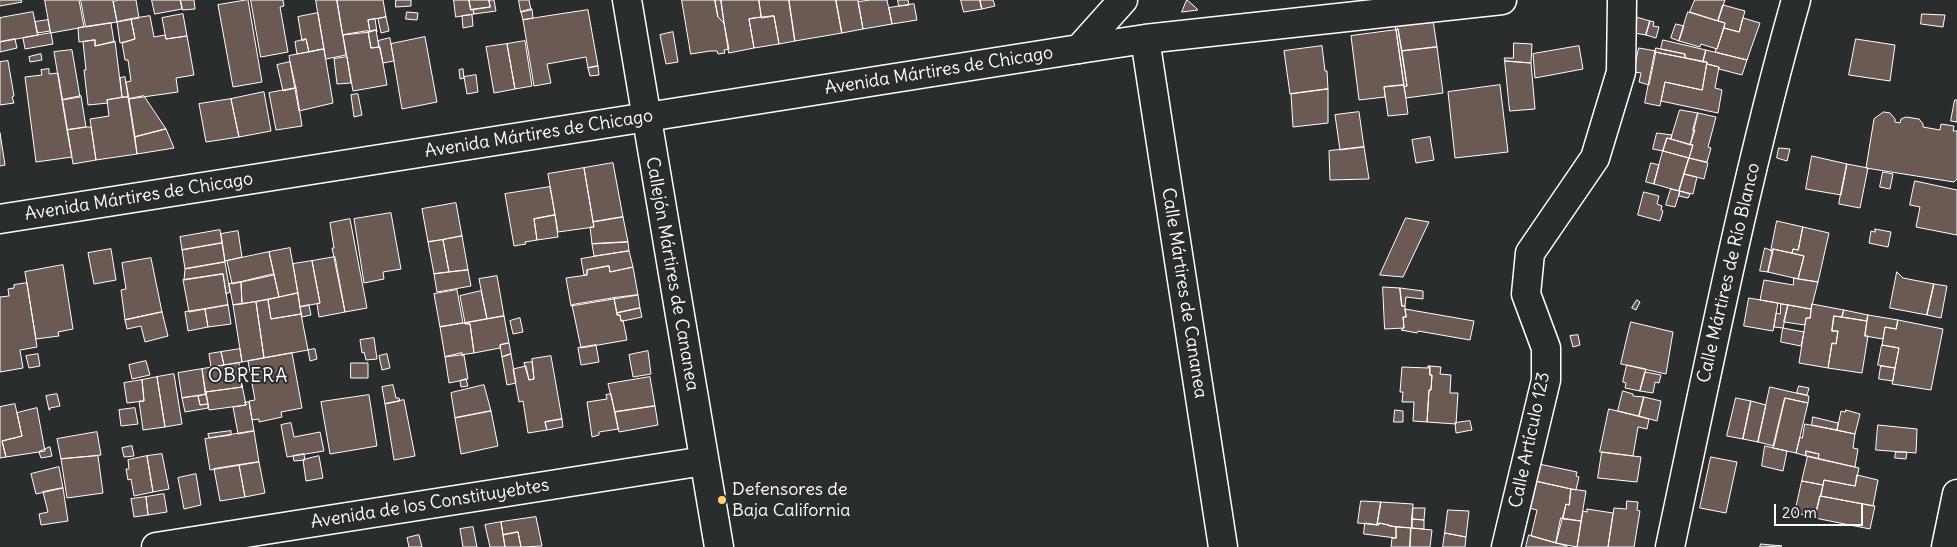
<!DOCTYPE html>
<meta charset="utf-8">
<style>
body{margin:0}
#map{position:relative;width:1957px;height:547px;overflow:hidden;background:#2a2d2e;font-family:Delius,sans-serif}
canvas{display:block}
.scale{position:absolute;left:1774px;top:504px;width:89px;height:22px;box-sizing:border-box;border:2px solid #fff;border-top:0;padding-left:6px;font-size:15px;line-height:18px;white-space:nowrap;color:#fff;-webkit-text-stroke:4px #2a2d2e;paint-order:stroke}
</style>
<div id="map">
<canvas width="1957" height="547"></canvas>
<div class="scale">20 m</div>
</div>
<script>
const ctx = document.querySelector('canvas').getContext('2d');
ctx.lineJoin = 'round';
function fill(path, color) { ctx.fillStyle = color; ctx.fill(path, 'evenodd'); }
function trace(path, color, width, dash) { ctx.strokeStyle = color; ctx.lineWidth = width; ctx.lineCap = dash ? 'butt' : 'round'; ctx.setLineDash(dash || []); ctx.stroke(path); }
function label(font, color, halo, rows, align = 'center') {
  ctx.font = font + ' Delius,sans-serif'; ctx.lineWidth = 4; ctx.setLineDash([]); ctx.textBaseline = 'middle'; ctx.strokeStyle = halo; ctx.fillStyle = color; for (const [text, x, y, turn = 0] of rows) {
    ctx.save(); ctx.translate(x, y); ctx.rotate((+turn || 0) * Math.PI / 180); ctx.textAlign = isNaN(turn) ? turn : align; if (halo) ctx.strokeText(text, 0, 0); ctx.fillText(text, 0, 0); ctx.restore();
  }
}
const building = new Path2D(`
 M 0,0 L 21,0 L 22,2 L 0,6 Z
 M 45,0 L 79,0 L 84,27 L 51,33 Z
 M 81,0 L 113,0 L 117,22 L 86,27 Z
 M 119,0 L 136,0 L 139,18 L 117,22 L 113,2 Z
 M 152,0 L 180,0 L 182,9 L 155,14 Z
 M 181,0 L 194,0 L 195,9 L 183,10 Z
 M 248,0 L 262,82 L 233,87 L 218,5 Z
 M 251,0 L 283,0 L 284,6 L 280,7 L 288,52 L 261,57 Z
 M 316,0 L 337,0 L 346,55 L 326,59 Z
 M 337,0 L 383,0 L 386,17 L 368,20 L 370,32 L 343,35 Z
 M 396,0 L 411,0 L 411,6 L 396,7 Z
 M 454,0 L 469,0 L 471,10 L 473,9 L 474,14 L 456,17 Z
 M 469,0 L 489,0 L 490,7 L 471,10 Z
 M 489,0 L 494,0 L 496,11 L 474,14 L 473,9 L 490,7 Z
 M 519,0 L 529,0 L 531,10 L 521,12 Z
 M 682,0 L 715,0 L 718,17 L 724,23 L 729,49 L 724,50 L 725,53 L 718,54 L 717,51 L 710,51 L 691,54 Z
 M 715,0 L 721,0 L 724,23 L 718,17 Z
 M 721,0 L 759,0 L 761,17 L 749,19 L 754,48 L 729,53 Z
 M 759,0 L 789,0 L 795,41 L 779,44 L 774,16 L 762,18 Z
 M 789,0 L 836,0 L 842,33 L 795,41 Z
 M 836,0 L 858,0 L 863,29 L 842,33 Z
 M 871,0 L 887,0 L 892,24 L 863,29 L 858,2 Z
 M 898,0 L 908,0 L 909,5 L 899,6 Z
 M 961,0 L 980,0 L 982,9 L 964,12 Z
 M 980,0 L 993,0 L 995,6 L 982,9 Z
 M 1187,0 L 1194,6 L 1198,10 L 1182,12 Z
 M 1695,0 L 1725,0 L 1718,21 L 1690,12 Z
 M 914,4 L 917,20 L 892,24 L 889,8 Z
 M 1723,5 L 1745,11 L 1739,32 L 1724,28 L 1725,23 L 1718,21 Z
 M 530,9 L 532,9 L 533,18 L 523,20 L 521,12 Z
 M 588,10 L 598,66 L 588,68 L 586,57 L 547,64 L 551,83 L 534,86 L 523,20 Z
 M 33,12 L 38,35 L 0,42 L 0,18 Z
 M 407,12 L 418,13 L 417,20 L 406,19 Z
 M 1688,12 L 1725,23 L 1717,49 L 1701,44 L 1700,47 L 1679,41 Z
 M 318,13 L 324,49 L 309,52 L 306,39 L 302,41 L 298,17 Z
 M 183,14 L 187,36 L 166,39 L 162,18 Z
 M 1922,14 L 1945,15 L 1943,27 L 1921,24 Z
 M 472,15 L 473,26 L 463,28 L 462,16 Z
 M 150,16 L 154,37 L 165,35 L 166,39 L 187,36 L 194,75 L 176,78 L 178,92 L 129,99 L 126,82 L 131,81 L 128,60 L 125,60 L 122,43 L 135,39 L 131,19 Z
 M 774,16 L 779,44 L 754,48 L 749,19 Z
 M 386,17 L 389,31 L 381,33 L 378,19 Z
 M 1636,17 L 1650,21 L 1646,35 L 1634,33 Z
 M 1743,18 L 1760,23 L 1747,60 L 1715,52 L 1716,49 L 1717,49 L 1724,28 L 1739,32 Z
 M 131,19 L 135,39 L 120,43 L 117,22 Z
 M 375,19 L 377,32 L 376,30 L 370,32 L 368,20 Z
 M 48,20 L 50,31 L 37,33 L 35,22 Z
 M 1433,20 L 1437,47 L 1402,51 L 1398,29 L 1396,30 L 1395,27 Z
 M 1650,21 L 1654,22 L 1653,26 L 1659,27 L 1656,38 L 1646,35 Z
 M 111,23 L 114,42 L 95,46 L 95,40 L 79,42 L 78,28 Z
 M 1676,24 L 1684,26 L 1679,41 L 1671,38 Z
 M 1398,29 L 1407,86 L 1404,87 L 1396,30 Z
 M 376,30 L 379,47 L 371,48 L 368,32 Z
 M 1396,30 L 1404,85 L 1384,87 L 1385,97 L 1359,100 L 1351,36 Z
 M 368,31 L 371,48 L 380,47 L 387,85 L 353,91 L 343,35 Z
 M 673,32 L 678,62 L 666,64 L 660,35 Z
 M 51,33 L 53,44 L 25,49 L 23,38 Z
 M 425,37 L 437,102 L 402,109 L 391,44 Z
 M 390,38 L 394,61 L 383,63 L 378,41 Z
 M 15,39 L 17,48 L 0,52 L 0,42 Z
 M 306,39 L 309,52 L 297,54 L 295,42 Z
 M 1856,39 L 1895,45 L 1890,81 L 1849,75 Z
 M 95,40 L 95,46 L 115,41 L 122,97 L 107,100 L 108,103 L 88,105 L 84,70 L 86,70 L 83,42 Z
 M 1663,40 L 1706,50 L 1703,62 L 1685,58 L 1685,54 L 1661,49 Z
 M 525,41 L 532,86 L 515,89 L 507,44 Z
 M 1514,43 L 1532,44 L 1531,63 L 1505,61 L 1504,58 L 1513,58 Z
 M 507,44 L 515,89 L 494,93 L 486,47 Z
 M 1322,46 L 1325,71 L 1327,71 L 1328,89 L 1290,94 L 1284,51 Z
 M 1579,46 L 1583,69 L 1535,78 L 1533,54 Z
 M 1437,47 L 1443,93 L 1406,98 L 1404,87 L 1407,86 L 1402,51 Z
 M 1639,48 L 1656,51 L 1649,85 L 1639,82 L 1641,73 L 1634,72 Z
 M 1656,48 L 1685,54 L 1685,58 L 1655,52 Z
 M 324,49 L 333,103 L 299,111 L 289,56 Z
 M 72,50 L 80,97 L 62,100 L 54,52 Z
 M 1706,50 L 1747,60 L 1742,75 L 1719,69 L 1719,67 L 1707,64 L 1707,62 L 1703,62 Z
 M 1655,52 L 1707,62 L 1702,90 L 1665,82 L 1660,106 L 1645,103 Z
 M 41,54 L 42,60 L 30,62 L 29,57 Z
 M 347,57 L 351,83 L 337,84 L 334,59 Z
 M 8,61 L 14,96 L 12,97 L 14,103 L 0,105 L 0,62 Z
 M 1505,61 L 1531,63 L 1535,109 L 1510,111 Z
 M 290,62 L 296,88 L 283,91 L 277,65 Z
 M 1707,64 L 1719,67 L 1715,88 L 1722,90 L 1718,113 L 1661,101 L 1665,82 L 1702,90 Z
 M 598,66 L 599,75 L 590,76 L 588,68 Z
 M 49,69 L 49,74 L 58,73 L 72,157 L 36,162 L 25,77 L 42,75 L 41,70 Z
 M 463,69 L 464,78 L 460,79 L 459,70 Z
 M 476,75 L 478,92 L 467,94 L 464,77 Z
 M 125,77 L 128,97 L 122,97 L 120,78 Z
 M 1404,85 L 1408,114 L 1388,116 L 1384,87 Z
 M 1500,85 L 1508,152 L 1455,158 L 1448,92 Z
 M 296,88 L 302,126 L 276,130 L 269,93 Z
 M 1328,89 L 1328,123 L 1293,127 L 1291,94 Z
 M 264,92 L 271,131 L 239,137 L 231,99 Z
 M 358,94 L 362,115 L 354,117 L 351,95 Z
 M 81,96 L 86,127 L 67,130 L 62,100 Z
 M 144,96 L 166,129 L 135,137 L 129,99 Z
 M 128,97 L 137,154 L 96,160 L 90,119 L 109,116 L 107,100 Z
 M 231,99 L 239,137 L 206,142 L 199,104 Z
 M 1955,100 L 1957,100 L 1957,122 L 1951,121 Z
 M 1680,110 L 1698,113 L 1690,145 L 1671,139 Z
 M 1359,112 L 1364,147 L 1340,150 L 1335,115 Z
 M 1884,112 L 1890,113 L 1895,119 L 1895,122 L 1900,123 L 1901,119 L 1906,117 L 1919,119 L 1923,124 L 1923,127 L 1940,130 L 1941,124 L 1954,126 L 1953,131 L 1957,131 L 1957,179 L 1954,182 L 1866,168 L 1874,119 Z
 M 1698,113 L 1716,117 L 1708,147 L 1711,148 L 1707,162 L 1689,158 L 1693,145 L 1690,145 L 1695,130 L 1693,130 Z
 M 86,127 L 91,127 L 96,160 L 73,164 L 67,130 Z
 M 166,129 L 174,148 L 137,154 L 135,137 Z
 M 0,133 L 5,165 L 0,166 Z
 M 1657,133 L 1672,135 L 1671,139 L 1667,138 L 1663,151 L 1653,149 Z
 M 1430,137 L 1434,160 L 1416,163 L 1412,140 Z
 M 1667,138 L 1693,145 L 1689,158 L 1663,151 Z
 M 1364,147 L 1369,179 L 1330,180 L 1329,151 Z
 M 1779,148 L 1790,149 L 1787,161 L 1777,158 Z
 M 1663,151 L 1689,158 L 1679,191 L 1654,184 Z
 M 1812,156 L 1847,164 L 1841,195 L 1806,189 Z
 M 1689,158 L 1708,163 L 1704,179 L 1684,174 Z
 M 613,163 L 623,217 L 593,222 L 584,168 Z
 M 1651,163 L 1659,165 L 1654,184 L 1646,182 Z
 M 1847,164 L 1868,168 L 1860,208 L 1839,204 Z
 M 584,168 L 594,227 L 558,232 L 548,174 Z
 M 1883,172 L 1893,174 L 1890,189 L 1880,187 Z
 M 1684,174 L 1697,177 L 1693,194 L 1679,191 Z
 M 1915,181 L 1957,190 L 1957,235 L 1916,227 L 1920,207 L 1910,205 Z
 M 550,187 L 555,215 L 534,219 L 537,240 L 525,242 L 526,244 L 514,246 L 505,194 Z
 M 1671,189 L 1680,191 L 1675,207 L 1666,205 Z
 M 1680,191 L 1690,194 L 1688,198 L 1679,196 Z
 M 1644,192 L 1659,196 L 1657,204 L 1662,206 L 1661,210 L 1663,211 L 1660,221 L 1638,215 Z
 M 456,203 L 462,236 L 428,242 L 422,209 Z
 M 391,213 L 401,269 L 383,272 L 384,279 L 364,283 L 354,219 Z
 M 555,215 L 558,237 L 537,240 L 534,219 Z
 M 623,217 L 628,242 L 592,244 L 590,227 L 594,227 L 593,222 Z
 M 1406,218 L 1429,222 L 1403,277 L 1380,275 Z
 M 350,219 L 367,308 L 345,312 L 332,248 L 334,248 L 330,223 Z
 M 1777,221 L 1803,227 L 1798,250 L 1793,249 L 1792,253 L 1773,249 L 1773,251 L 1771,251 Z
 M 1803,227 L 1829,233 L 1818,282 L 1798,279 L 1804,256 L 1792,253 L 1793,249 L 1798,250 Z
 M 1875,229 L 1891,232 L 1888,247 L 1869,243 L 1871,231 L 1875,232 Z
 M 220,230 L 222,243 L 182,250 L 180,237 Z
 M 238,231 L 242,257 L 225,261 L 221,234 Z
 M 462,236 L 468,270 L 449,272 L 443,240 Z
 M 443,240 L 449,272 L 434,274 L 428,242 Z
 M 628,242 L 629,251 L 594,256 L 592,244 Z
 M 222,243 L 225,262 L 185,269 L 182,250 Z
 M 290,248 L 298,293 L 279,297 L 269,252 Z
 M 1765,248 L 1773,251 L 1768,272 L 1760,271 Z
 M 111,249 L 116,280 L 94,284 L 88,253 Z
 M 1773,249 L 1804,256 L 1798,279 L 1768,272 Z
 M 629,251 L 633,267 L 610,272 L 609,266 L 587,270 L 587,275 L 584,275 L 581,259 Z
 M 269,252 L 274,275 L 232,284 L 227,261 Z
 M 335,257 L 345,312 L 319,317 L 317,304 L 320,303 L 312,261 Z
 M 151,258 L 162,312 L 125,320 L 121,290 L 126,289 L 122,263 Z
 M 312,261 L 320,303 L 300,307 L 293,264 Z
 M 225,262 L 230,292 L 226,294 L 223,274 L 184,280 L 185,269 Z
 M 63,265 L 73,329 L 58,332 L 59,336 L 36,339 L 25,272 Z
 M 609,266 L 610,272 L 633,267 L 638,295 L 571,306 L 566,278 L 587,275 L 587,270 Z
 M 468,270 L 471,286 L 437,292 L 434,274 Z
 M 1897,272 L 1903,278 L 1934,284 L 1927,315 L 1890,308 Z
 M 223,274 L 228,305 L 189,312 L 183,280 Z
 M 274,274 L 279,297 L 242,304 L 241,282 Z
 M 497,276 L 504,316 L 487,319 L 479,279 Z
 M 1794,278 L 1818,282 L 1811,309 L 1760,300 L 1764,280 L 1793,285 Z
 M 241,282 L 242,304 L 233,305 L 229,284 Z
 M 27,283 L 37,347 L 20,350 L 23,368 L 0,372 L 0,297 L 9,296 L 8,289 L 14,288 L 14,285 Z
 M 1934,284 L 1947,286 L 1941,318 L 1927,315 Z
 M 1383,287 L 1400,288 L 1402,306 L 1405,306 L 1406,317 L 1403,317 L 1404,328 L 1385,329 Z
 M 1400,288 L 1423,291 L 1423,299 L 1406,297 L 1405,306 L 1402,306 Z
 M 457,290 L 463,323 L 440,327 L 434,294 Z
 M 481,291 L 487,319 L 465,323 L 460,296 Z
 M 298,293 L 301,314 L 271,319 L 268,300 Z
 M 638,295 L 640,308 L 617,313 L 614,298 Z
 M 614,298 L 617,315 L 620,315 L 621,321 L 623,320 L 627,340 L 581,348 L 572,305 Z
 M 1749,298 L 1778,303 L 1773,331 L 1744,326 Z
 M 268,300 L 271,319 L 301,314 L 308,350 L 264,358 L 256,302 Z
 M 1637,300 L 1640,302 L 1636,310 L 1632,308 Z
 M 256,302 L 264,358 L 242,362 L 233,305 Z
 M 1781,304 L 1788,305 L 1783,328 L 1774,327 L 1776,313 L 1780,314 Z
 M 1812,304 L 1844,310 L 1842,317 L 1834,316 L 1832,331 L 1838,331 L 1836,344 L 1832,343 L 1828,368 L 1799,363 L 1806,318 L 1810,318 Z
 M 228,305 L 231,324 L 208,327 L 205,309 Z
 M 309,305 L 311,315 L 302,317 L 300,307 Z
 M 1788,305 L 1811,309 L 1810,318 L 1806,318 L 1805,325 L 1784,322 Z
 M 640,308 L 642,317 L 623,321 L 621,321 L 620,315 L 617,315 L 617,313 Z
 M 205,309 L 208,327 L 188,331 L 185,312 Z
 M 1405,309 L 1474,321 L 1470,340 L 1418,331 L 1417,333 L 1401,330 L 1404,328 L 1403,317 L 1406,317 Z
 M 1844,310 L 1868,315 L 1867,321 L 1842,317 Z
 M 162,312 L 168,336 L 145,342 L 141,326 L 127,329 L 125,320 Z
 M 1868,315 L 1898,320 L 1896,329 L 1885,327 L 1883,339 L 1865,336 Z
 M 504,316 L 509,343 L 500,345 L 500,348 L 474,353 L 470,324 L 465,324 L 465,323 Z
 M 1834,316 L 1867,321 L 1865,336 L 1868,336 L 1862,373 L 1828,368 L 1832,343 L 1836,344 L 1838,331 L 1832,331 Z
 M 520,318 L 523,332 L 513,334 L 510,321 Z
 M 1898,320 L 1943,329 L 1931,390 L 1892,384 L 1899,348 L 1882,345 L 1885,327 L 1896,329 Z
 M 1631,322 L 1673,332 L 1666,374 L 1621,364 Z
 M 463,323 L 470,324 L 474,353 L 445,357 L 440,327 Z
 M 1783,328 L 1804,332 L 1801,346 L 1781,342 Z
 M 1578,335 L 1580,345 L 1573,347 L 1570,336 Z
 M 374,338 L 377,359 L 366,360 L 364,352 L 362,353 L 360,340 Z
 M 509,343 L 511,354 L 502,357 L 500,345 Z
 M 596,345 L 599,362 L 581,365 L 578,348 Z
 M 1882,345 L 1899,348 L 1895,368 L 1878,365 Z
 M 240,349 L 242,362 L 224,365 L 221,352 Z
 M 315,349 L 317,359 L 310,361 L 308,350 Z
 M 648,351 L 651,374 L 633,377 L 629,355 Z
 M 221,352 L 224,365 L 211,367 L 209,354 Z
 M 292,353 L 302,408 L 281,412 L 282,417 L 259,422 L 259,419 L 252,420 L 249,401 L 255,400 L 248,361 Z
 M 462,353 L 462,356 L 464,355 L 468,379 L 449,383 L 445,357 Z
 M 38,354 L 40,366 L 29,368 L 26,356 Z
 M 387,354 L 390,368 L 382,370 L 379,356 Z
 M 511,354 L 516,383 L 507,385 L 502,357 Z
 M 551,356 L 562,419 L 545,422 L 547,430 L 528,433 L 523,401 L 519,402 L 513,369 L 526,366 L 529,380 L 534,379 L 532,359 Z
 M 146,361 L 150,375 L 132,379 L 129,365 Z
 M 532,362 L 534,379 L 529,380 L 524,363 Z
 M 239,363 L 242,387 L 205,392 L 202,369 Z
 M 351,363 L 368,363 L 368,378 L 351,378 Z
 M 1627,365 L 1646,369 L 1640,391 L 1625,388 L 1626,383 L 1623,382 Z
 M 1428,366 L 1430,366 L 1430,375 L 1432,375 L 1431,390 L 1429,390 L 1427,422 L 1413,421 L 1414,402 L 1402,402 L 1403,392 L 1400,392 L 1402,367 L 1428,368 Z
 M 1430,366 L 1441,367 L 1440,374 L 1451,375 L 1450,393 L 1458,393 L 1456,424 L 1427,422 L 1429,390 L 1431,390 L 1432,375 L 1430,375 Z
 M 1881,366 L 1895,368 L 1893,381 L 1879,379 Z
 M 202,369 L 206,394 L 182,398 L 178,373 Z
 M 1645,372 L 1661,375 L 1659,383 L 1655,382 L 1653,393 L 1640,391 Z
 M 174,374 L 182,424 L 165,427 L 157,377 Z
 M 157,377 L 165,427 L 143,430 L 139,401 L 144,401 L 142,380 Z
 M 650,377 L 655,406 L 615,412 L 608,384 Z
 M 466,379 L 468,386 L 461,387 L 460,381 Z
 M 142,380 L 144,401 L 127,403 L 124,383 Z
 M 242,385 L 246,405 L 209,410 L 206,392 L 242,387 Z
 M 393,385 L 396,398 L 399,398 L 400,401 L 385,404 L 382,387 Z
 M 484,385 L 491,411 L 455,418 L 451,393 Z
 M 1799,386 L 1809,388 L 1807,395 L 1797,393 Z
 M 1770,387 L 1809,396 L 1808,403 L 1785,398 L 1774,446 L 1758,442 Z
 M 1623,391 L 1633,394 L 1633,396 L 1644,397 L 1639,416 L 1618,411 Z
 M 205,392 L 208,404 L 200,405 L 198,396 L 206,394 Z
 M 57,394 L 60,406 L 50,408 L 50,410 L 49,410 L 46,396 Z
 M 611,394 L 618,429 L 599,432 L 599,435 L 592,437 L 587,402 L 607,399 L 606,395 Z
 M 369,395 L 377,446 L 330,454 L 321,402 Z
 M 198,396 L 200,405 L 208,404 L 208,408 L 185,412 L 182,398 Z
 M 1644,397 L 1661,401 L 1657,421 L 1639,416 Z
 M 1736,398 L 1751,401 L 1743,439 L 1727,436 Z
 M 1785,398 L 1808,403 L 1796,453 L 1773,448 Z
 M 404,400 L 415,456 L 394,460 L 385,404 Z
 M 1751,401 L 1766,405 L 1758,442 L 1743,439 Z
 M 245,402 L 249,402 L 254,431 L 238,434 L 233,407 L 246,405 Z
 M 15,404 L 22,436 L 2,441 L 6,457 L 0,458 L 0,407 Z
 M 655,406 L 658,425 L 619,432 L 615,412 Z
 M 37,408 L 45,451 L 6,457 L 2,441 L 22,436 L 17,413 Z
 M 135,408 L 138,424 L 121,426 L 119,410 Z
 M 1609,409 L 1649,419 L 1647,429 L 1638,427 L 1633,456 L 1600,452 Z
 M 1395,410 L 1403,411 L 1403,422 L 1394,422 Z
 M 1846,410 L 1860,414 L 1855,434 L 1837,430 L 1841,411 L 1845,412 Z
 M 491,411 L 498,446 L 461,454 L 455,418 Z
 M 1813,417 L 1838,423 L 1837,430 L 1812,425 Z
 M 562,419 L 563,427 L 547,430 L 545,422 Z
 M 1470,421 L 1472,430 L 1456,433 L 1455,423 Z
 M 291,423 L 294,437 L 320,432 L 324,451 L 287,457 L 281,425 Z
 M 1805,424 L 1855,434 L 1853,448 L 1858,449 L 1855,467 L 1818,459 L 1819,454 L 1806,451 L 1806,456 L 1796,453 L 1800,437 L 1802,438 Z
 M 1878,425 L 1917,429 L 1916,453 L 1876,450 Z
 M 231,431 L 231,435 L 209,438 L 208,434 Z
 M 254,431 L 259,462 L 210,470 L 205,439 Z
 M 97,432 L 101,455 L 61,459 L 57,439 Z
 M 132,446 L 134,456 L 124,457 L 122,448 Z
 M 1765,446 L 1787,451 L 1783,471 L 1762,466 Z
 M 50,447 L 52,456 L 41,458 L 39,452 Z
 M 1806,451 L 1819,454 L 1818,459 L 1806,456 Z
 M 1602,452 L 1641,457 L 1637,482 L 1598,478 Z
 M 1896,452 L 1907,452 L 1906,459 L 1895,458 Z
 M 162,454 L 169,489 L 153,492 L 147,456 Z
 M 304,454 L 305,460 L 294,461 L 293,456 Z
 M 98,456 L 103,493 L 67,498 L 61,459 Z
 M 147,456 L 153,492 L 134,496 L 131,479 L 128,480 L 126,469 L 129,469 L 128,460 Z
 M 319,456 L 323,478 L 306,481 L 303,460 Z
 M 1808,456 L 1859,468 L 1855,486 L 1824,480 L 1823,485 L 1802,481 Z
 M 1711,457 L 1737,462 L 1726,513 L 1700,508 Z
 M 259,462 L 265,493 L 245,497 L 239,465 Z
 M 1539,464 L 1577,472 L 1576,476 L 1579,477 L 1576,490 L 1535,481 Z
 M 239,465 L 245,497 L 220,501 L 214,469 Z
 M 59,467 L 63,488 L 36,494 L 31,474 Z
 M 196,474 L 201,505 L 184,509 L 178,478 Z
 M 1857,475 L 1878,480 L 1873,506 L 1821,496 L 1824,480 L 1855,486 Z
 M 1535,481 L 1571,489 L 1569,505 L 1566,504 L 1556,543 L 1531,536 L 1537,510 L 1529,508 Z
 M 1802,481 L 1823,485 L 1815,517 L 1795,513 Z
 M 63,488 L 68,521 L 41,525 L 39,514 L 48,512 L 43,492 Z
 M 1571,489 L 1586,491 L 1581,521 L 1563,519 L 1566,504 L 1569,505 Z
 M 164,494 L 167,512 L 148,515 L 146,497 Z
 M 1820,496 L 1875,506 L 1870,529 L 1815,518 Z
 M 146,497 L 148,515 L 134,517 L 131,499 Z
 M 1361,501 L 1381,502 L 1377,525 L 1358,523 Z
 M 1627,501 L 1638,502 L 1637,510 L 1640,511 L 1634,547 L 1608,547 L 1614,508 L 1626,509 Z
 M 1381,502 L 1413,504 L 1412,528 L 1389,526 L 1389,525 L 1379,523 L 1377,525 Z
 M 1413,508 L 1425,508 L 1424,520 L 1412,519 Z
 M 1587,509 L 1613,513 L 1608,547 L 1577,547 L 1583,511 L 1587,512 Z
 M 1448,510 L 1469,511 L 1466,537 L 1445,533 Z
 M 536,517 L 542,546 L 521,547 L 518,532 L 503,535 L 501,522 Z
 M 1561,518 L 1581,521 L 1577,547 L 1556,543 Z
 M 1412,519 L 1424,520 L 1424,529 L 1412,528 Z
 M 501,522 L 505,547 L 490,547 L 485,525 Z
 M 1365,523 L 1379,525 L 1379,523 L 1396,527 L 1396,538 L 1364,534 Z
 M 473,527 L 477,547 L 463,547 L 460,529 Z
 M 1396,527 L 1411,528 L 1410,547 L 1391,547 L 1392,538 L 1396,538 Z
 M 1411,528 L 1432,530 L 1430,547 L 1410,547 Z
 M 518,532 L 521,547 L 505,547 L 503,535 Z
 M 1445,533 L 1466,537 L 1465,547 L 1443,547 Z
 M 419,535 L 422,547 L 409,547 L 407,538 Z
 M 1529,535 L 1567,546 L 1567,547 L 1526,547 Z
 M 1761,544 L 1782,546 L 1760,547 Z`);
fill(building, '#6b5a54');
trace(building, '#fff', 1);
const minor = new Path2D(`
 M 627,0 L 719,547
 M 1145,39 L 1223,547
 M 1079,49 L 1145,39 L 1502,0
 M 156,547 L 704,461
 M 1506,547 L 1546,380 L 1546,348 L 1526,294 L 1530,253 L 1595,158 L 1621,72 L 1622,0
 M 1670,547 C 1709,364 1745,180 1796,0`);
const tertiary = new Path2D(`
 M 0,219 L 1079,49 L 1123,0
 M 1946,547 L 1957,494`);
trace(minor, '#fff', 31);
trace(tertiary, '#fff', 31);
trace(minor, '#2a2d2e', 28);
trace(tertiary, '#2a2d2e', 28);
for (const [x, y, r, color] of [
 [722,500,5,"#ffd166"]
]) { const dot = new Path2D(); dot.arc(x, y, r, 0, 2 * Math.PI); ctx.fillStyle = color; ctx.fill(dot); trace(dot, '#2a2d2e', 2); }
label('18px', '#fff', '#2a2d2e', [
 ["Avenida Mártires de Chicago",939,71,-9],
 ["Avenida Mártires de Chicago",539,134,-9],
 ["Avenida Mártires de Chicago",139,197,-9],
 ["Calle Mártires de Río Blanco",1729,273,-77],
 ["Callejón Mártires de Cananea",672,274,80],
 ["Calle Mártires de Cananea",1184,293,81],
 ["Calle Artículo 123",1530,440,-78],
 ["Avenida de los Constituyebtes",430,504,-9]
]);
label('18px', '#fff', '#2a2d2e', [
 ["Defensores de",732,490],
 ["Baja California",732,511]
], 'left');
ctx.letterSpacing = '1px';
label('19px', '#fff', '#2a2d2e', [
 ["OBRERA",248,377]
]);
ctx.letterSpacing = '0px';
</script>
